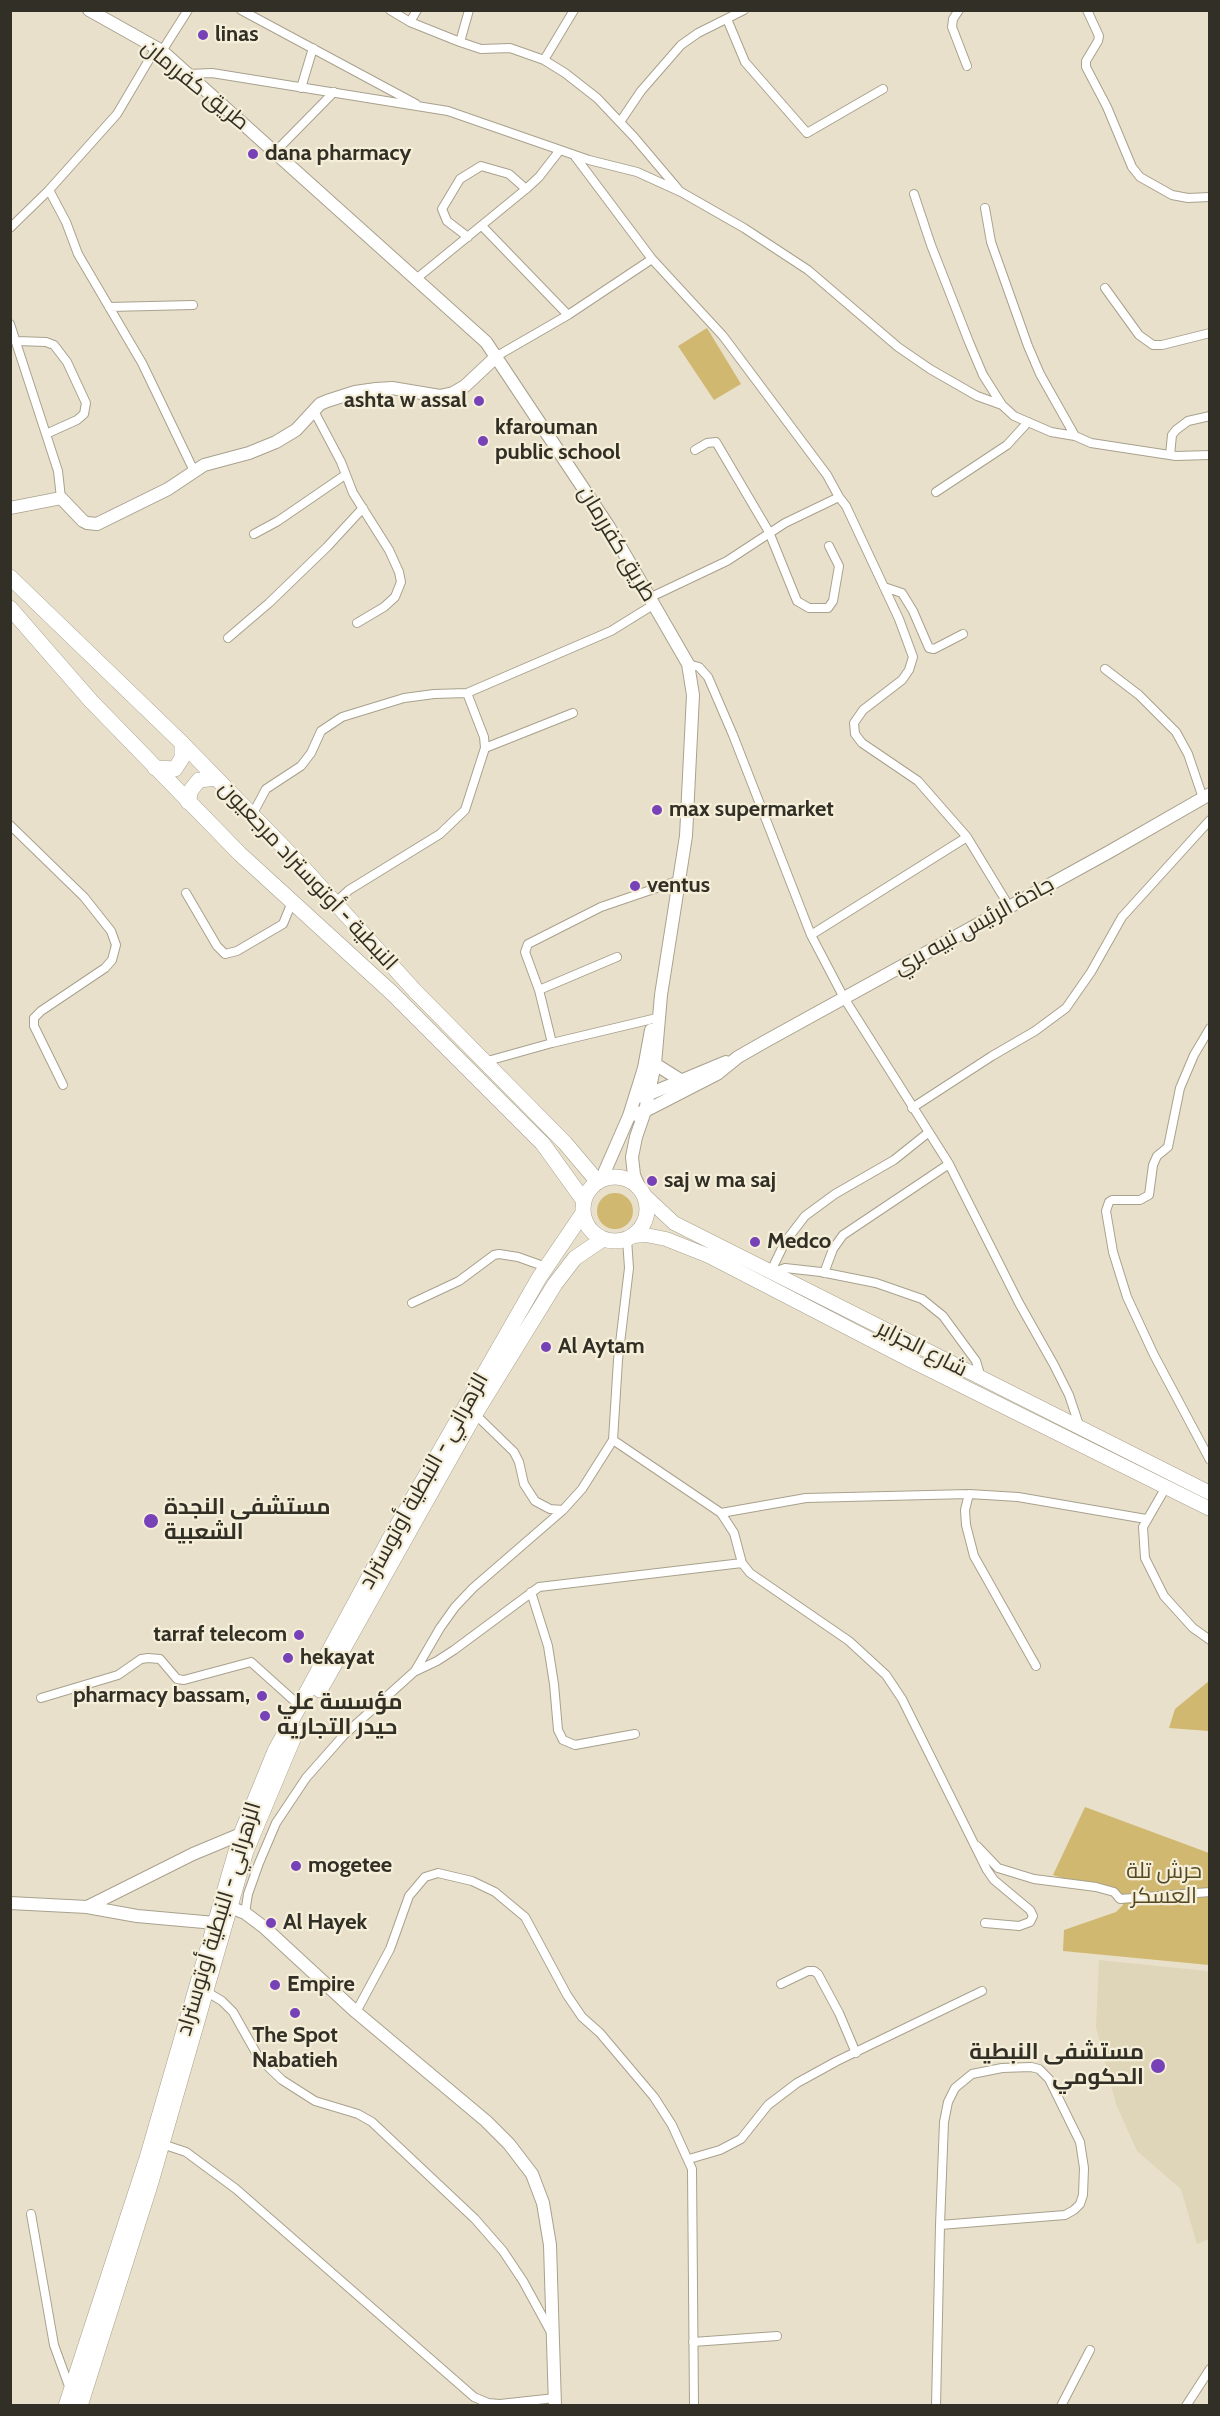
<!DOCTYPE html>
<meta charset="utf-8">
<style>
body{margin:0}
#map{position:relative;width:1220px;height:2416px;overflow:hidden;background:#e8e0cb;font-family:Cabin,sans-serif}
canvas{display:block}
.frame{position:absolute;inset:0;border:12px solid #312f26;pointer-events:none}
</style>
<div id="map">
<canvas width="1220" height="2416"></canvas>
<div class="frame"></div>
</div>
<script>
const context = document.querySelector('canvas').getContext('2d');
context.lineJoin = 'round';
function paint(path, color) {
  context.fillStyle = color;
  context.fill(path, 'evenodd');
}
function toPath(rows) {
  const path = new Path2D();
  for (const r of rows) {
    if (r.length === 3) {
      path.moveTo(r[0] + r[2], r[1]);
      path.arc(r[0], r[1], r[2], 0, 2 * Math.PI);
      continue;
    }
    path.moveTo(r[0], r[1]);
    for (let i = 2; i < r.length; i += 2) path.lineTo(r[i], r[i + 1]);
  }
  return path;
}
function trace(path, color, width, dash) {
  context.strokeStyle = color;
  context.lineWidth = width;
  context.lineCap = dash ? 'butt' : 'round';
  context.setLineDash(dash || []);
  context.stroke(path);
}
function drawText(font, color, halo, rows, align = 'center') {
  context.font = font + ' Cabin,Cairo,sans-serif';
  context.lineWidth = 4.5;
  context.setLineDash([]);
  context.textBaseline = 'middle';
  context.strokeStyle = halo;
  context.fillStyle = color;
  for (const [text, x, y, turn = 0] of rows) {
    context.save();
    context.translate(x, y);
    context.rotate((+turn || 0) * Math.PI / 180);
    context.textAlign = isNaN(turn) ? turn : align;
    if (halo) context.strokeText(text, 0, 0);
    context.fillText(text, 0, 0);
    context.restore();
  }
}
paint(toPath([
 [1099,1960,1207,1971,1209,1974,1209,2239,1197,2244,1181,2189,1137,2151,1116,2104,1096,2027]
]), '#dfd5b9');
paint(toPath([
 [707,328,741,384,714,400,678,346],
 [615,1211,18],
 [1209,1681,1209,1731,1169,1728,1175,1709],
 [1085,1807,1209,1853,1209,1965,1063,1951,1064,1930,1116,1912,1123,1905,1120,1896,1053,1875]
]), '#d0b870');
const street = toPath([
 [241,10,416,104],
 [390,10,410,22,460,42,481,49,510,48,544,60,565,73,597,98,634,137,678,189],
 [959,10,953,19,952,27,967,66],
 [1087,10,1099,36,1098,41,1086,61,1086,67,1107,107,1132,167,1140,177,1172,195,1188,198,1210,197],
 [727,19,745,62,807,133,883,89],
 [410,22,417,10],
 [460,42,469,10],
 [162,51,188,10],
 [544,60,574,10],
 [188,74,212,73,448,111,589,160,637,172,681,192,744,228,808,270,898,347,930,369,977,396,1002,405,1014,416,1051,432,1075,436,1091,443,1176,456,1210,455],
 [301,88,313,48],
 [620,122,641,91,681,45,698,33,744,10],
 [275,152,334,92],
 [49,190,66,222,78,254,142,363,194,471],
 [914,194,931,245,969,342,983,375,1002,405],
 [985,208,991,242,1028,346,1040,374,1075,436],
 [482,226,568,315],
 [10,228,49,190,117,114,156,48],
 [468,237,447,221,442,209,460,179,481,166,509,174,526,189],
 [652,259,723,336,827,475,839,497],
 [416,279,526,189,539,177,560,150],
 [1105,288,1139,335,1153,345,1162,345,1210,333],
 [109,307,193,305],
 [10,324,58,471,61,498],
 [17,341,46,342,54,345,67,362,86,403,84,414,77,420,46,434],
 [497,356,568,315,652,259,574,155],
 [314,411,341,462,353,493,389,550,399,572,401,582,395,597,384,607,357,623],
 [695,450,707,443,716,442,769,532,797,601,809,608,828,608,833,601,839,566,829,546],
 [1170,455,1172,435,1176,430,1188,421,1210,416],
 [936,492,1007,445,1028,422],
 [254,534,278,521,345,475],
 [884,587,902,593,913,611,929,648,934,649,963,634],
 [649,598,727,561,785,523,839,497,846,506,899,619,913,657,909,670,902,680,863,710,854,723,855,734,862,743,918,781,967,837],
 [228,638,269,603,327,547,363,508],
 [688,664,699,667,708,677,733,735,811,935,844,998,949,1164,1019,1303,1054,1365,1069,1395,1080,1428],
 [1105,669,1139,695,1176,732,1188,754,1203,798],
 [485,748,573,713],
 [252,815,266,789,301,766,311,753,321,731,342,717,404,698,434,694,467,693,611,631,653,605],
 [10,825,84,897,111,931,116,945,112,960,105,968,41,1011,34,1018,34,1026,63,1085],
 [186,893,217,946,225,954,237,951,283,924,292,902],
 [336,902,349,890,440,834,465,810,485,748,484,737,467,693],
 [811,935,967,837,1009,906],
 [539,990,617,957],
 [1210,1028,1194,1055,1180,1088,1168,1147,1157,1156,1153,1165,1149,1195,1140,1200,1112,1200,1109,1202,1106,1211,1113,1252,1127,1297,1154,1355,1210,1460],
 [552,1043,539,990,525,952,528,944,601,907,680,880],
 [484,1062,552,1043,661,1017],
 [912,1108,992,1056,1035,1031,1066,1008,1091,972,1122,917,1210,820],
 [771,1271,785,1242,805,1216,835,1194,894,1160,929,1132],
 [774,1272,785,1268,821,1272,876,1283,922,1299,943,1316,976,1361,979,1371,977,1377],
 [824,1273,833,1249,843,1235,949,1164],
 [412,1303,459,1281,494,1255,499,1254,518,1257,546,1267],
 [475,1414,514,1452,519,1462,524,1484,535,1501,550,1509,563,1510],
 [613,1440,721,1513,734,1533,742,1563,750,1573,849,1641,886,1675,902,1699,987,1870,994,1880,1030,1910,1033,1916,1030,1922,1019,1926,985,1923],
 [1166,1487,1143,1527,1145,1558,1164,1596,1193,1628,1210,1640],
 [969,1494,965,1510,966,1525,974,1556,1036,1666],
 [721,1513,806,1498,969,1494,1018,1497,1146,1519],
 [531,1592,548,1646,554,1684,558,1730,563,1740,575,1745,635,1734],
 [416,1671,437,1661,454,1650,539,1587,742,1563],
 [41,1698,118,1675,141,1659,148,1658,160,1659,177,1679,184,1680,251,1662,300,1706],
 [977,1846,998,1868,1034,1879,1096,1887,1114,1892,1120,1899,1210,1892],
 [245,1913,248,1894,259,1863,276,1823,306,1778,344,1735,415,1671,440,1628,455,1607,473,1588,563,1510,582,1489,613,1440,618,1360,629,1268,627,1239],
 [781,1984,808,1971,814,1971,818,1974,839,2013,856,2053],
 [207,1992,222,2001,233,2012,259,2058,282,2080,315,2101,358,2114,372,2122,475,2219,503,2251,523,2281,552,2334],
 [356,2012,390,1949,409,1896,425,1877,438,1873,472,1881,495,1892,525,1917,567,1995,582,2017,600,2033,654,2097,672,2125,692,2169,694,2406],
 [162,2144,186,2152,236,2189,474,2397,488,2403,500,2404,555,2398],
 [689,2159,720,2150,741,2139,768,2105,797,2083,837,2061,982,1991],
 [31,2214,54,2345,70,2389],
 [693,2342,777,2336],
 [936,2406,940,2225,944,2122,948,2102,955,2088,972,2074,1002,2068,1031,2067,1039,2069,1049,2079,1080,2142,1084,2168,1083,2195,1080,2204,1074,2210,1065,2215,940,2225],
 [1061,2406,1090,2350],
 [1186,2406,1210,2369]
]);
const secondary = toPath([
 [89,10,162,51,486,342,609,527,688,664,693,695,686,836,661,995,655,1064,645,1111,636,1137,632,1157,634,1175,640,1189],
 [10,508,61,498,83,521,87,523,97,524,168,489,204,465,249,453,276,442,296,430,320,404,327,401,355,392,376,389,392,388,440,396,453,393,465,386,497,356],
 [655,1064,682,1081],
 [642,1097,726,1062],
 [629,1116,645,1111,717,1074,738,1057,766,1041,1109,852,1210,794],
 [601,1180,629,1116,644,1068,651,1030],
 [10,1903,87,1907,137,1916,215,1923],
 [87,1907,193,1854,241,1834],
 [232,1908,245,1913,265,1928,356,2012,486,2121,509,2144,532,2174,543,2203,550,2245,555,2406]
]);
const primary = toPath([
 [643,1194,674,1223,1210,1493],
 [633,1236,646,1235,666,1239,709,1256,910,1360,1210,1509]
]);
const highway = toPath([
 [10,577,182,743,300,864,415,991,565,1143,598,1182],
 [10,608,91,701,240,854,392,993,543,1144,584,1201],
 [155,768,175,769,182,758,182,743],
 [188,802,191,790,199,780,216,778],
 [615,1209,32],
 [320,1690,475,1414,555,1284,575,1258,603,1239],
 [66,2406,147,2158,241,1834,275,1751,389,1540,539,1278,583,1213],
 [80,2406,151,2182,246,1851,296,1732]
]);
trace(street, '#a8a18d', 10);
trace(secondary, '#a8a18d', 14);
trace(primary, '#a8a18d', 15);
trace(highway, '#a8a18d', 16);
trace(street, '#fff', 8);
trace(secondary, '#fff', 12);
trace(primary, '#fff', 14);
trace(highway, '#fff', 15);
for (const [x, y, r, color] of [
 [203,35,6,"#7741b7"],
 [253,154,6,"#7741b7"],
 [479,401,6,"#7741b7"],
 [483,441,6,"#7741b7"],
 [657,810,6,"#7741b7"],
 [635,886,6,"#7741b7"],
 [652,1181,6,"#7741b7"],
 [755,1242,6,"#7741b7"],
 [546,1347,6,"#7741b7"],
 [151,1521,8,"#7741b7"],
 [299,1635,6,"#7741b7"],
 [288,1658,6,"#7741b7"],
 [262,1696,6,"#7741b7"],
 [265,1716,6,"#7741b7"],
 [296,1866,6,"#7741b7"],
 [271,1923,6,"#7741b7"],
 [275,1985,6,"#7741b7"],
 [295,2013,6,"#7741b7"],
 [1158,2066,8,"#7741b7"]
]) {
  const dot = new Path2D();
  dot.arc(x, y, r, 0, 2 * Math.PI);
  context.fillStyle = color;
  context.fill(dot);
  trace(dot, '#f5eed8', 2);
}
drawText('bold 22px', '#312f26', '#f5eed8', [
 ["linas",215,35],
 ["dana pharmacy",265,154],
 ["ashta w assal",467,401,"right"],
 ["kfarouman",495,428],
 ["public school",495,453],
 ["max supermarket",669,810],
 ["ventus",647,886],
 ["saj w ma saj",664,1181],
 ["Medco",767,1242],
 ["Al Aytam",558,1347],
 ["مستشفى النجدة",164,1508],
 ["الشعبية",164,1533],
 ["tarraf telecom",287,1635,"right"],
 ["hekayat",300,1658],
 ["pharmacy bassam,",250,1696,"right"],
 ["مؤسسة علي",277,1703],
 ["حيدر التجاريه",277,1728],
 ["mogetee",308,1866],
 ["Al Hayek",283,1923],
 ["Empire",287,1985],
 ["The Spot",295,2036,"center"],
 ["Nabatieh",295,2061,"center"],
 ["مستشفى النبطية",1144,2053,"right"],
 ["الحكومي",1144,2078,"right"]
], 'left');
drawText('22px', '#312f26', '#f5eed8', [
 ["طريق كفررمان",195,85,39],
 ["طريق كفررمان",617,544,59],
 ["النبطية - أوتوستراد مرجعيون",308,876,47],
 ["جادة الرئيس نبيه بري",974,926,-29],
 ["شارع الجزاير",922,1349,27],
 ["الزهراني - النبطية أوتوستراد",424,1481,-61],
 ["الزهراني - النبطية أوتوستراد",219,1919,-73]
]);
drawText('22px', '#554922', '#f5eed8', [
 ["حرش تلة",1164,1872],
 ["العسكر",1164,1897]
]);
</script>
